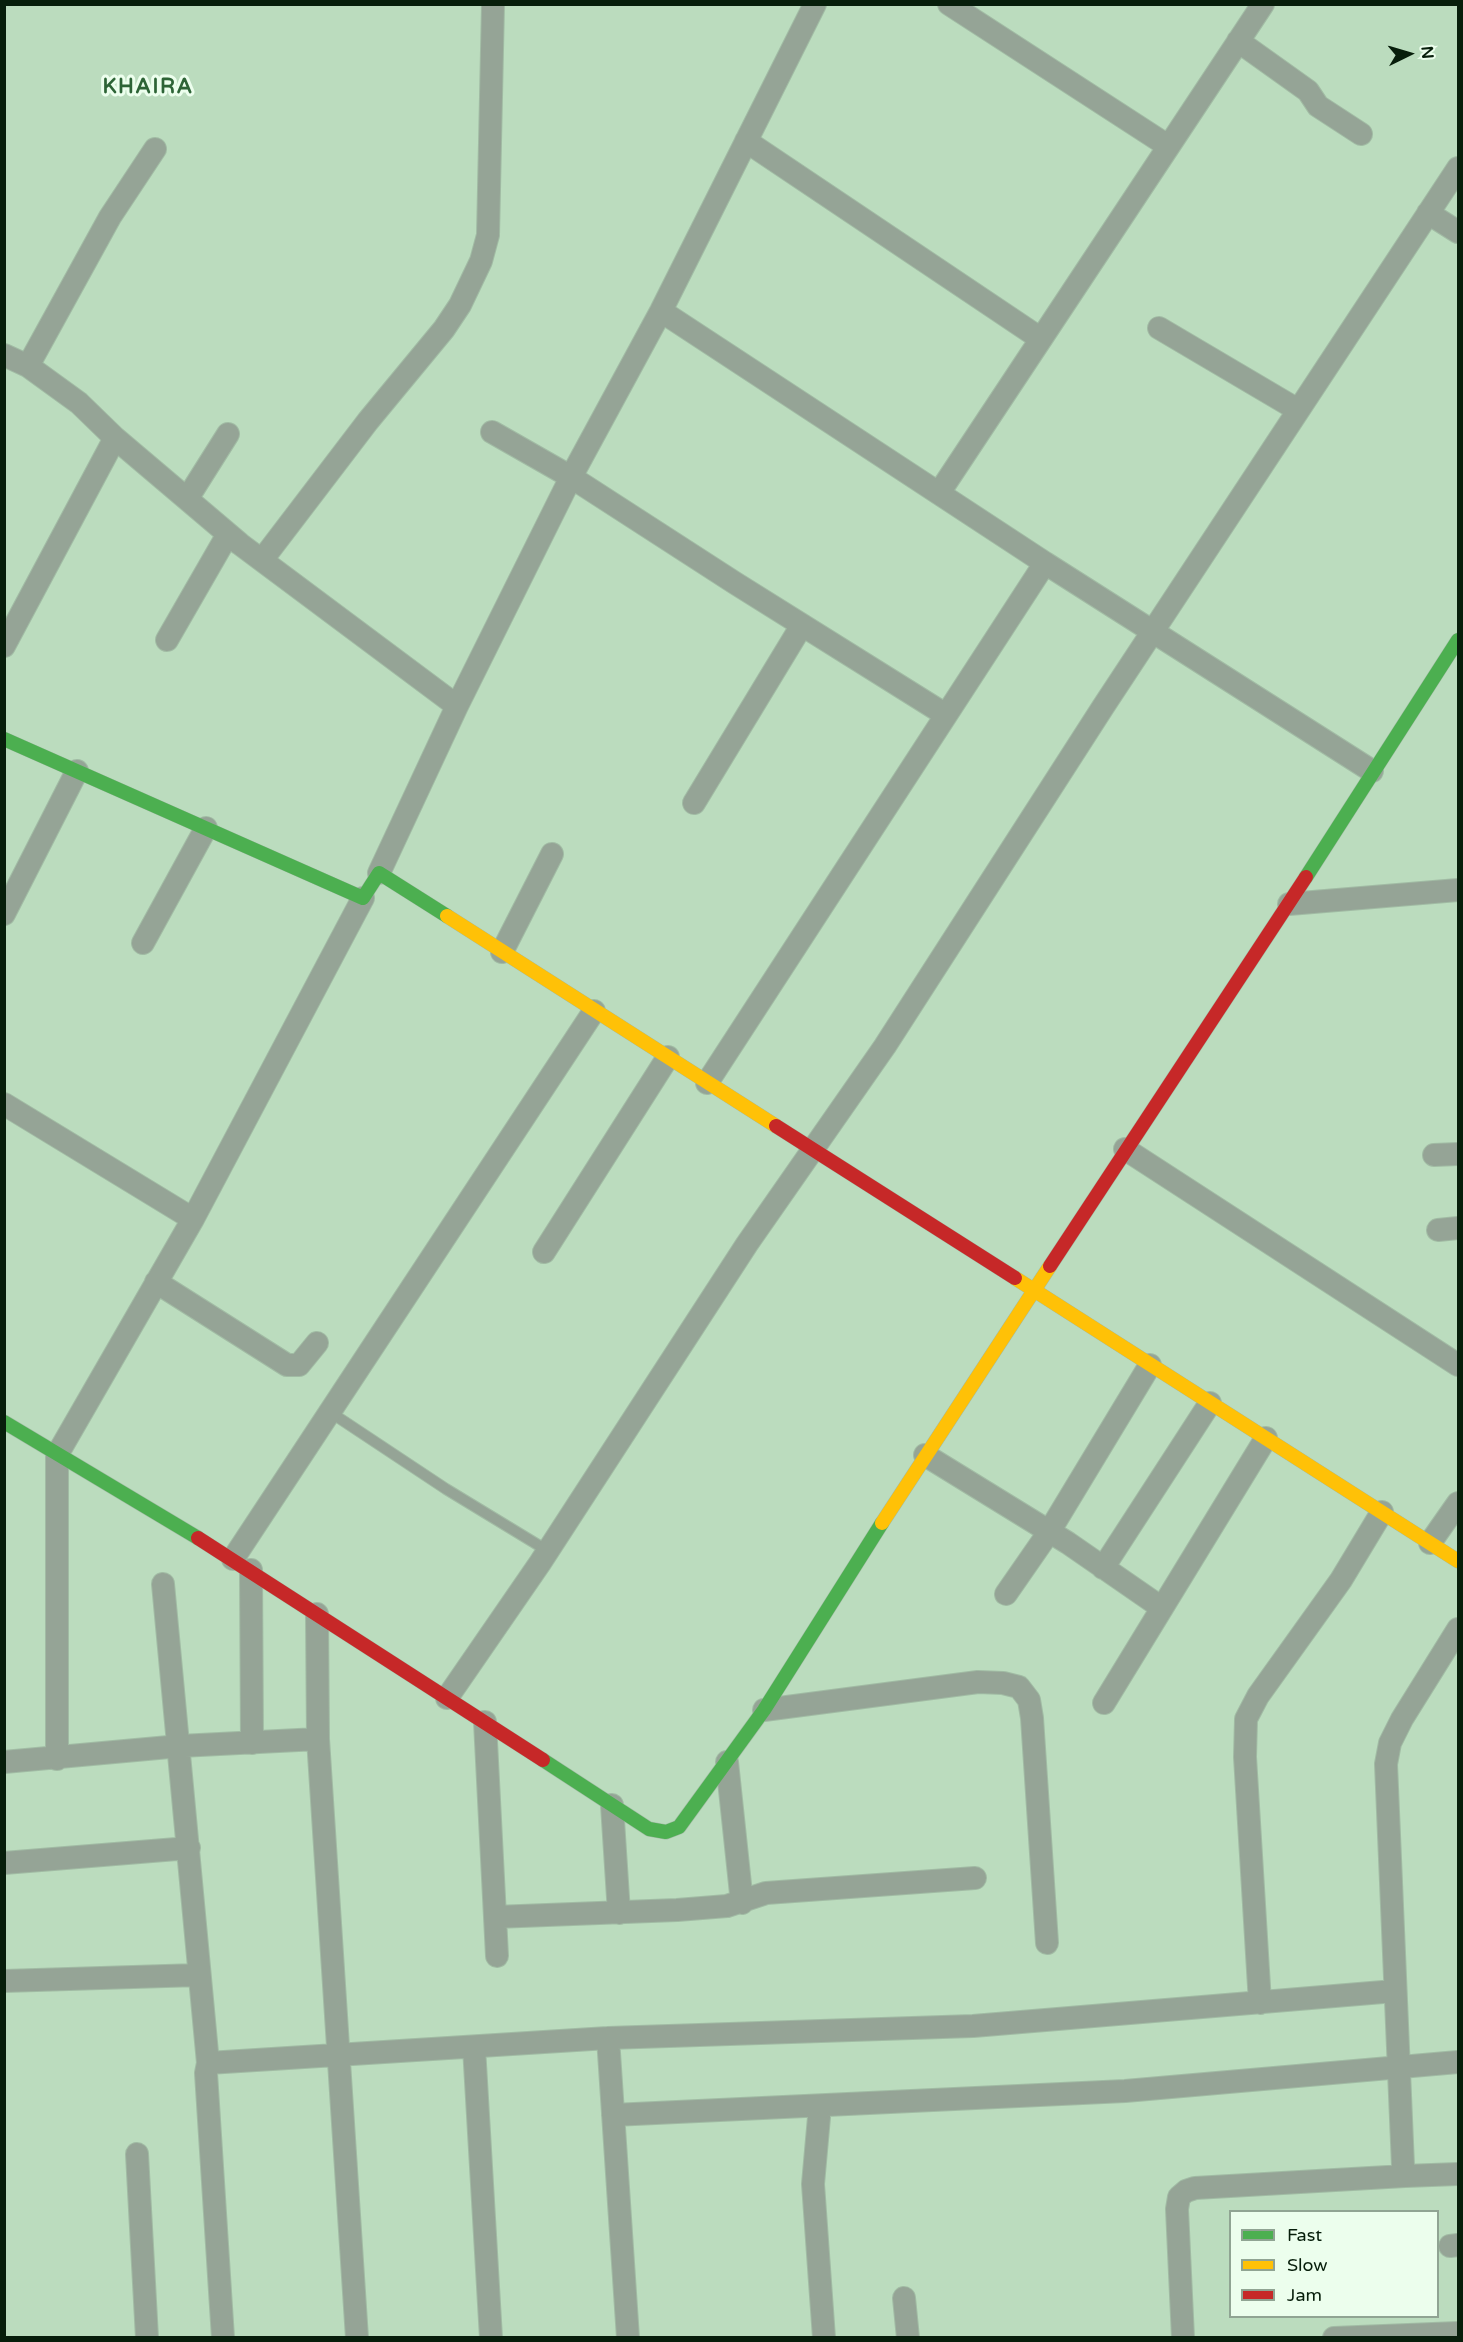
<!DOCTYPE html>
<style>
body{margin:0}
#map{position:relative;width:1463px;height:2342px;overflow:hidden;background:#bbdcbe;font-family:"Varela Round",sans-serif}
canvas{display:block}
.frame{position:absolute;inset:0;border:6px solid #071e0b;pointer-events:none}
.legend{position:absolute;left:1229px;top:2210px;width:210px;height:108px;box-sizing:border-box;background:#ecfeed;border:2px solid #90a493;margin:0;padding:8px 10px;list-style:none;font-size:18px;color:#071e0b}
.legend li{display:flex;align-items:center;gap:12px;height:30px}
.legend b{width:30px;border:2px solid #90a493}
.north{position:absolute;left:1379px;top:24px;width:60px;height:60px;-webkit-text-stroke:4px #ecfeed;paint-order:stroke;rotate:85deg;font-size:16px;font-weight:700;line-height:24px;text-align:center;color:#071e0b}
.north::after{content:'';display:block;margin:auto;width:21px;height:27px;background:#071e0b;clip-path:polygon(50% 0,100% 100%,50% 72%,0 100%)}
</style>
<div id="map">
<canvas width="1463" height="2342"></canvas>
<div class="frame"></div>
<ul class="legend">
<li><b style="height:8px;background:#4caf50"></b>Fast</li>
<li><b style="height:8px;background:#ffc107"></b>Slow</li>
<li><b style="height:8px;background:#c62828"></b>Jam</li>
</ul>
<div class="north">N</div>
</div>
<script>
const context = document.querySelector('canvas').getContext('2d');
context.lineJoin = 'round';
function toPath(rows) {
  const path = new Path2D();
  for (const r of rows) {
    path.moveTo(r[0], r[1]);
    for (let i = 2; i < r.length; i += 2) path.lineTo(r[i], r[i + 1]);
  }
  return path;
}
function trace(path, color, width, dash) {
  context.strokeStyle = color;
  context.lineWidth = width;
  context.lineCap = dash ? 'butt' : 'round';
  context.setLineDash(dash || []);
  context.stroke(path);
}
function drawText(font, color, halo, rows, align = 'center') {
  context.font = font + ' "Varela Round",sans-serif';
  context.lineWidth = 6;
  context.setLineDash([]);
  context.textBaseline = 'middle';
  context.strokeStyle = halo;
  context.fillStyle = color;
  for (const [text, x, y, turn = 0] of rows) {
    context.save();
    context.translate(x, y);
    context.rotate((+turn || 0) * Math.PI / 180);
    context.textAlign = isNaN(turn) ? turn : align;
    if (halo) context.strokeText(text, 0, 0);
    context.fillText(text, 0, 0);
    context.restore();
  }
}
const lane = toPath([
 [330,1412,446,1489,548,1551]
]);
const street = toPath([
 [949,4,1168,146],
 [1238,41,1308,91,1318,106,1361,134],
 [746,141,1041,339],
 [1428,213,1458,232],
 [661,311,1045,563,707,1083],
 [1159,328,1298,410],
 [4,355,28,366,79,403,115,438,240,544,457,706],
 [28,366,110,217,155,149],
 [492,432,571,477,735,583,946,715],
 [939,493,1263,4],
 [187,499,228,434],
 [262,560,368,421,444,329,460,305,481,261,488,235,493,4],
 [1045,563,1372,771],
 [167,640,228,534],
 [4,646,115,438],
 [694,803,802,625],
 [379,873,457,706,571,477,661,311,815,4],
 [1289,904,1458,890],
 [4,914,77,771],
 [143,943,206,828],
 [502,952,552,854],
 [4,1104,193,1219],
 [1125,1149,1458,1365],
 [1434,1155,1458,1154],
 [1438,1230,1458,1228],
 [544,1252,668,1057],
 [156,1282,287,1365,299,1365,317,1343],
 [925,1455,1068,1543,1162,1608],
 [1430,1543,1458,1503],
 [233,1559,594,1011],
 [1103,1568,1210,1403],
 [251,1570,252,1743],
 [163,1584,208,2063],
 [1006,1594,1049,1532,1150,1365],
 [317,1614,318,1739,357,2338],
 [1458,1629,1402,1719,1390,1743,1386,1764,1403,2166,1405,2176,1458,2174],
 [447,1698,540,1563,747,1244,885,1046,1103,707,1458,168],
 [1104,1703,1266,1438],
 [764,1710,978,1682,1003,1683,1019,1687,1029,1700,1032,1718,1047,1943],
 [485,1722,497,1956],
 [57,1759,57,1455,193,1219,363,898],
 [4,1762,180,1746,318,1739],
 [727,1762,742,1903],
 [612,1805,619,1913],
 [4,1863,189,1848],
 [495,1917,677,1910,727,1906,766,1893,975,1878],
 [4,1981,198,1975],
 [1260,2003,1245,1757,1246,1719,1258,1696,1341,1580,1382,1512],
 [608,2038,628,2338],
 [474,2047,491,2338],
 [820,2106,813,2184,824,2338],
 [613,2115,1125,2091,1458,2062],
 [137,2154,147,2338],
 [1450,2246,1458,2245],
 [904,2298,908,2338],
 [223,2338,206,2073,208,2063,608,2038,973,2026,1395,1991],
 [1183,2338,1177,2209,1179,2197,1186,2191,1195,2188,1405,2176],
 [1334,2338,1458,2333]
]);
const fast = toPath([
 [4,739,363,898,379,873,447,916],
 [1306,877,1458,640],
 [4,1422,198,1538],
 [543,1760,649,1829,666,1832,679,1827,764,1710,882,1523]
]);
const slow = toPath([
 [447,916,776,1126],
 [1015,1278,1458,1561],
 [882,1523,1050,1266]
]);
const jam = toPath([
 [776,1126,1015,1278],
 [1050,1266,1306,877],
 [198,1538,543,1760]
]);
trace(lane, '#a1bba4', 12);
trace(street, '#a1bba4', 24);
trace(fast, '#a1bba4', 15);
trace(slow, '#a1bba4', 15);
trace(jam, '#a1bba4', 15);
trace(lane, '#95a496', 10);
trace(street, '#95a496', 22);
trace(fast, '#4caf50', 14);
trace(slow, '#ffc107', 14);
trace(jam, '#c62828', 14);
context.letterSpacing = '1.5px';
drawText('bold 21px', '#2d6436', '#ecfeed', [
 ["KHAIRA",148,87]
]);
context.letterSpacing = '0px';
</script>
